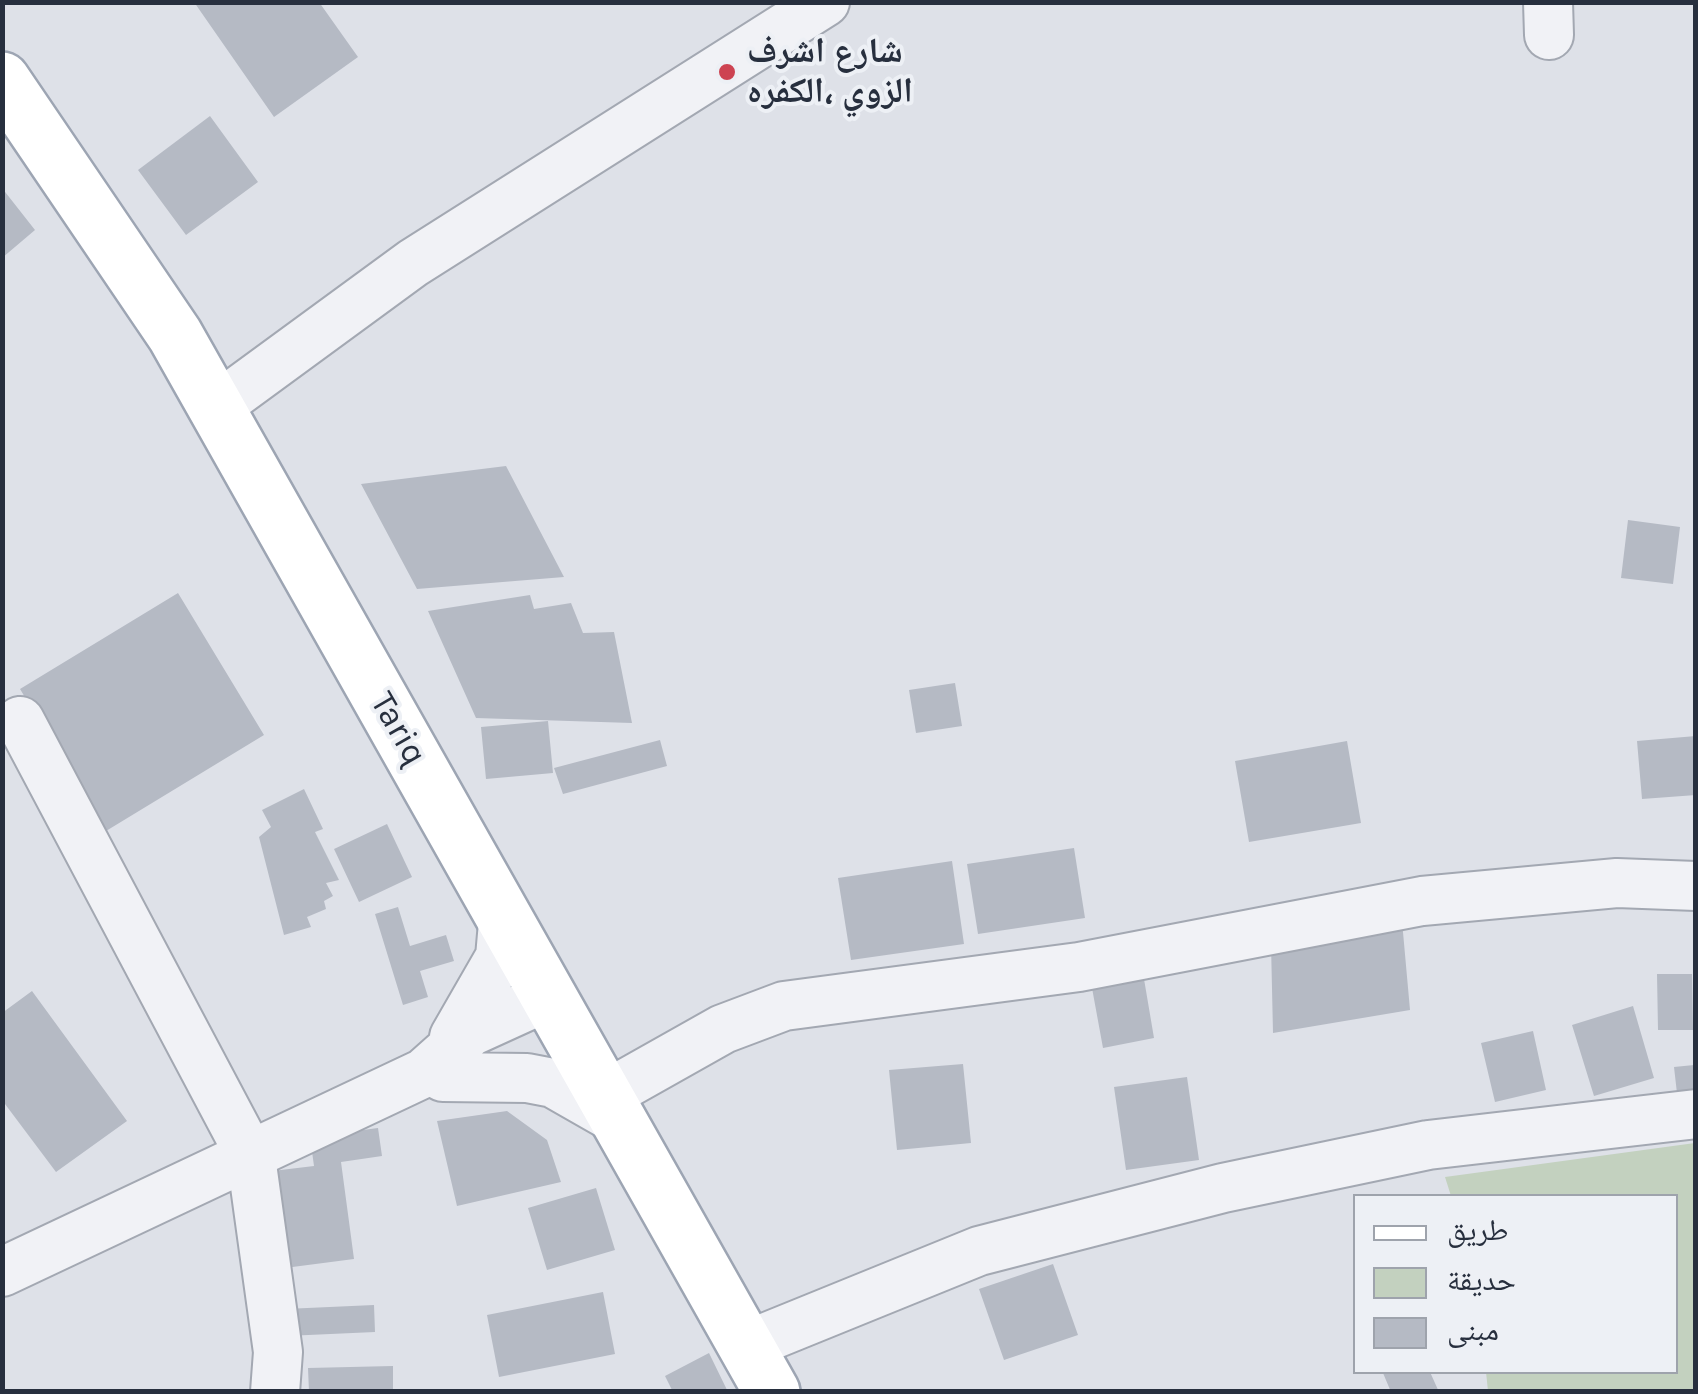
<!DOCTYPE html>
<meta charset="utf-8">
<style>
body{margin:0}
#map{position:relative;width:1698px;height:1394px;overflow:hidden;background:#dee1e8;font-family:Karla,"Noto Naskh Arabic",sans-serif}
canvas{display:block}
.frame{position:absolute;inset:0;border:5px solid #272f3e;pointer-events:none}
.legend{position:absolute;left:1353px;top:1194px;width:325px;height:180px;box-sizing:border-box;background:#edf0f5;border:2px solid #9ea3ac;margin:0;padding:12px 18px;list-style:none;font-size:30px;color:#272f3e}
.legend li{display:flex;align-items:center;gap:20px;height:50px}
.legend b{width:50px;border:2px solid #9ea3ac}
</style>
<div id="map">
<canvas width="1698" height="1394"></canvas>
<div class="frame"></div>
<ul class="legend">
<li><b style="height:12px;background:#fff"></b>طريق</li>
<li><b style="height:28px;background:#c3d1bf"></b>حديقة</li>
<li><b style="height:28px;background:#b5bac4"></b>مبنى</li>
</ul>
</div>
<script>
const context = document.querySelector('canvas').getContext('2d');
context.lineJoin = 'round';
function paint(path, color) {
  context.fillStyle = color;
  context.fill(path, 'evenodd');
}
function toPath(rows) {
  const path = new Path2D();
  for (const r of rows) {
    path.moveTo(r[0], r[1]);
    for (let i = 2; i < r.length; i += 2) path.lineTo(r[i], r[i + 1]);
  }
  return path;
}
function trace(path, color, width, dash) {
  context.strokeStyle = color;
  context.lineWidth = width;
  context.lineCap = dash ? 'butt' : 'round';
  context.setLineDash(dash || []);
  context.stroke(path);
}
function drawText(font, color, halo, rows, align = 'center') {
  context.font = font + ' Karla,"Noto Naskh Arabic",sans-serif';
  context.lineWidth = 8;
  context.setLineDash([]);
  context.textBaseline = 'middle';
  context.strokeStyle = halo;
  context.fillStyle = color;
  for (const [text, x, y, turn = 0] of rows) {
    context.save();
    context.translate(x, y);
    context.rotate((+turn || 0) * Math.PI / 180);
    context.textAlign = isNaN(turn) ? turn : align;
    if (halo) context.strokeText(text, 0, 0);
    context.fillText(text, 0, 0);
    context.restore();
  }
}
paint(toPath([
 [1695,1143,1695,1391,1488,1391,1486,1372,1676,1372,1676,1196,1451,1196,1445,1177]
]), '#c3d1bf');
paint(toPath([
 [194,2,319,2,358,57,274,117],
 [210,116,258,182,186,235,138,170],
 [2,188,35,230,2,258],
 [506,466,564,577,417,589,361,484],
 [1628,520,1680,527,1673,584,1621,578],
 [178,593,264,735,106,831,20,689],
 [530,595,534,609,571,603,583,633,614,632,632,723,476,718,428,611],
 [955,683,962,726,916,733,909,690],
 [548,721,553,773,486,779,481,727],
 [1696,736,1696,795,1642,799,1637,741],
 [660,740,667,766,563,794,554,768],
 [1347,741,1361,823,1249,842,1235,761],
 [304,789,323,829,315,832,339,880,326,883,333,896,324,901,326,909,307,917,311,927,284,935,259,837,271,827,262,810],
 [387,824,412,877,359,902,334,849],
 [1074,848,1085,918,978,934,967,864],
 [952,861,964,944,851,960,838,878],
 [398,907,410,946,446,935,454,961,420,971,428,997,403,1005,375,914],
 [1402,921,1410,1010,1273,1033,1271,944],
 [1657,974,1692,974,1693,1030,1658,1030],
 [1144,979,1154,1038,1103,1048,1092,988],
 [32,991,127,1121,56,1172,2,1100,2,1013],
 [1633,1006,1654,1078,1594,1096,1572,1025],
 [1533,1031,1546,1090,1495,1102,1481,1043],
 [963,1064,971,1143,897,1150,889,1070],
 [1694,1065,1696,1100,1678,1102,1674,1067],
 [1187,1077,1199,1160,1126,1170,1114,1087],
 [507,1111,547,1140,561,1182,457,1206,437,1121],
 [378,1128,382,1156,341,1162,354,1259,277,1269,264,1172,314,1166,310,1137],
 [596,1188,615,1250,547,1270,528,1208],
 [1053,1264,1078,1335,1004,1360,979,1289],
 [603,1292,615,1354,499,1377,487,1315],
 [374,1305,375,1332,286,1336,285,1309],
 [709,1353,728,1392,673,1392,665,1376],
 [393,1366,393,1392,309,1392,308,1368],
 [1387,1372,1430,1372,1439,1392,1391,1392,1383,1373]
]), '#b5bac4');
const minor = toPath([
 [1548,2,1549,35],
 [215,408,413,263,825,2],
 [20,721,251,1157,278,1352,275,1392],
 [454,1037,500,957,503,923],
 [443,1077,527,1078,553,1083,616,1119],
 [604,1096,723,1029,784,1006,1079,967,1422,901,1617,883,1696,886],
 [2,1272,424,1073,470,1032,549,996],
 [745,1346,979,1251,1223,1188,1428,1145,1696,1114]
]);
const major = toPath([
 [2,80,175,335,772,1392]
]);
trace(minor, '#a3a8b2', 52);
trace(major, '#9da5b3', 60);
trace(minor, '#f1f2f6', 48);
trace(major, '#fff', 55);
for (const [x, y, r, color] of [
 [727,72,10,"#cd4352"]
]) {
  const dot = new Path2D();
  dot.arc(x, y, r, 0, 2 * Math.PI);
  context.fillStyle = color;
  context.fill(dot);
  trace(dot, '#edf0f5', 4);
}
drawText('bold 35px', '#272f3e', '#edf0f5', [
 ["شارع اشرف",747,52],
 ["الزوي ،الكفره",747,92]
], 'left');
drawText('35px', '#272f3e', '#edf0f5', [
 ["Tariq",398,729,60]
]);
</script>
